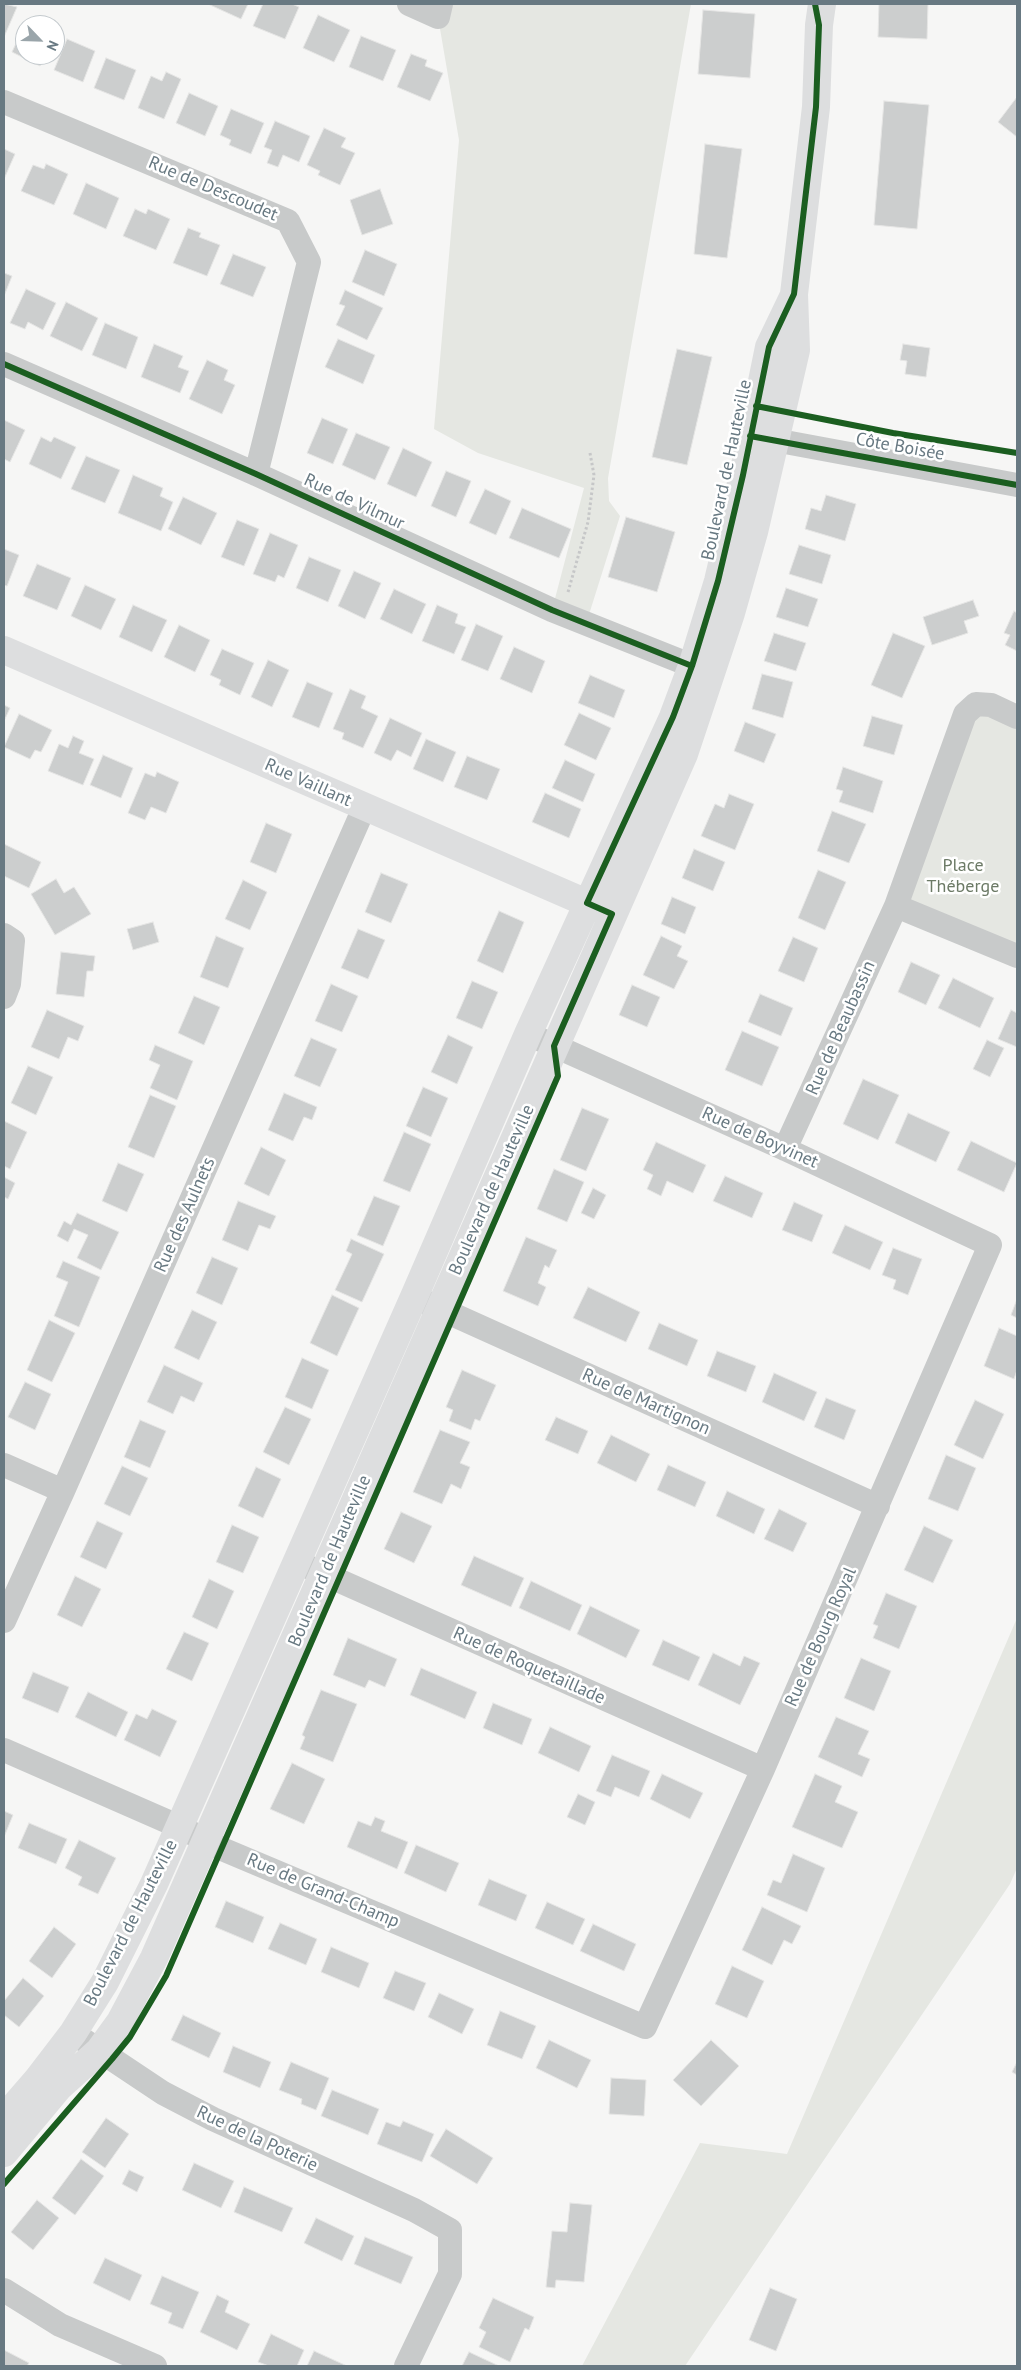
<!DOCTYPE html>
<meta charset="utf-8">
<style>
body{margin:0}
#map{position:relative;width:1021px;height:2370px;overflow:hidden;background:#f6f6f5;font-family:"PT Sans",sans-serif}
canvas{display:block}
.frame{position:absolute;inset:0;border:5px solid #687982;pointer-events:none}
.north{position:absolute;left:15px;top:15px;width:50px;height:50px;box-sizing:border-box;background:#fff;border:1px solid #c3c9cd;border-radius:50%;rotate:114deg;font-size:14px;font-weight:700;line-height:20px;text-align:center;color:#687982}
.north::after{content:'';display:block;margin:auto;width:18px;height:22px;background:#9aa5aa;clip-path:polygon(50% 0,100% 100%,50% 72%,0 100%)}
</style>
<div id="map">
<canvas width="1021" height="2370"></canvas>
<div class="frame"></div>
<div class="north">N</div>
</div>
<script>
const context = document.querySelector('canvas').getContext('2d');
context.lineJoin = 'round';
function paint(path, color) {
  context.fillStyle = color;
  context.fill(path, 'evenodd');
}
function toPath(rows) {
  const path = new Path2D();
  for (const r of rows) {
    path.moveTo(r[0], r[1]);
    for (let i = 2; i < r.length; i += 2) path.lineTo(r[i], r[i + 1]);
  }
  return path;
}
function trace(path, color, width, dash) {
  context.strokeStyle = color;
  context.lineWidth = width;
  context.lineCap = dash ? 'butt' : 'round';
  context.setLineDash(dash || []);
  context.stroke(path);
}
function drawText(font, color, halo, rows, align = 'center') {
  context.font = font + ' "PT Sans",sans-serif';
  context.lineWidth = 5;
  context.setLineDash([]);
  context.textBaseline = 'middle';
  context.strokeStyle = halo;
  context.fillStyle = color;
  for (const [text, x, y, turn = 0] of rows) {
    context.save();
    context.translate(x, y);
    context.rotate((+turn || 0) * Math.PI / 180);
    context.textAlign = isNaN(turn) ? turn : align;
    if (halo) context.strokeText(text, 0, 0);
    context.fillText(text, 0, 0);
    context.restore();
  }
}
paint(toPath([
 [441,4,691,4,608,478,609,501,620,516,586,624,552,610,584,488,478,453,434,429,459,140,438,17],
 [965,714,1017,717,1017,956,896,906],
 [1017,1618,1017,1868,1010,1884,685,2366,582,2366,700,2143,787,2154]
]), '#e5e7e2');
const building = toPath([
 [4,4,17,7,4,37,4,4],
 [208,4,248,4,241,19,208,4],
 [263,4,292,4,299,7,285,39,253,26,263,4],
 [879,4,928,4,927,39,878,37,879,4],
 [703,10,755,14,750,78,698,74,703,10],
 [318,15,350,30,334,62,303,48,318,15],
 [27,20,39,25,25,25,25,55,45,55,40,66,12,52,27,20],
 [361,36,396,50,383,81,349,67,361,36],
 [67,39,95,51,83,82,54,70,67,39],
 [411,54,427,60,425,66,443,73,430,101,397,87,411,54],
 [106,58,136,70,124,100,94,88,106,58],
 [166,72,181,79,164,119,138,108,151,76,162,81,166,72],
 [189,93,218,106,205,136,176,123,189,93],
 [1017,97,1017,137,998,122,1017,97],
 [884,101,929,105,917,229,874,225,884,101],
 [231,109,264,123,251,154,229,145,231,140,220,135,231,109],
 [275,121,310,136,299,162,283,155,278,167,267,163,272,150,264,147,275,121],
 [324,128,346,138,341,147,355,153,340,185,318,175,320,171,307,165,324,128],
 [705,144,742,149,727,258,694,254,705,144],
 [4,149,15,154,4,179,4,149],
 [46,164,68,174,54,205,21,191,33,165,44,169,46,164],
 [86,183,119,198,106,229,73,214,86,183],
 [380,189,393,224,362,235,350,200,380,189],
 [135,209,146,214,148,209,170,219,156,250,123,236,135,209],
 [188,228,201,233,199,237,220,245,207,276,173,263,188,228],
 [365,250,397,264,384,296,352,282,365,250],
 [233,254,266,267,253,297,220,284,233,254],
 [4,273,12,276,4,296,4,273],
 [26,289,56,303,43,330,28,322,25,329,10,323,26,289],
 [345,290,383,308,367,340,336,325,345,306,339,304,345,290],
 [66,302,98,318,82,351,50,336,66,302],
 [105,323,138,337,126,369,92,355,105,323],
 [338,339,375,355,363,384,325,367,338,339],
 [154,344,183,356,178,367,189,371,180,393,141,377,154,344],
 [903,344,930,348,926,377,905,374,907,361,900,360,903,344],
 [677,349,712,357,687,465,652,457,677,349],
 [207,360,228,370,224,380,235,385,222,414,189,399,207,360],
 [322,418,348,429,333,464,307,453,322,418],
 [4,420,25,430,10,462,4,459,4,420],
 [356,433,390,447,375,480,342,465,356,433],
 [41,437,51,442,54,437,76,447,61,479,29,464,41,437],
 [403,448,432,462,416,497,387,484,403,448],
 [86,456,120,470,105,503,71,489,86,456],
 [446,471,471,481,456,517,431,506,446,471],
 [133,475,163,488,160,496,173,502,161,531,118,513,133,475],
 [485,489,511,501,496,535,469,523,485,489],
 [826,495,856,504,845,541,805,529,811,508,821,511,826,495],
 [183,497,217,513,201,545,168,529,183,497],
 [522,508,571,529,559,558,509,538,522,508],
 [626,517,675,532,657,592,608,577,626,517],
 [237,520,259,529,244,566,221,557,237,520],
 [270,533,298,545,284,578,278,575,275,582,253,574,270,533],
 [799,545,831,555,822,584,789,574,799,545],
 [4,549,19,555,7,586,4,585,4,549],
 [309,557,341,570,328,602,296,588,309,557],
 [37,564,71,578,57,610,23,596,37,564],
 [354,571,381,583,365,619,338,606,354,571],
 [85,585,116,599,101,630,71,616,85,585],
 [786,588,818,599,808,627,776,617,786,588],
 [394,589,426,604,412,634,380,619,394,589],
 [973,600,979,616,964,621,968,633,932,645,923,617,973,600],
 [133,605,167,620,152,652,119,637,133,605],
 [437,605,458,614,455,623,466,627,454,654,422,641,437,605],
 [1014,611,1017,613,1017,651,1005,645,1010,635,1004,633,1014,611],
 [476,624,503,636,488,671,461,660,476,624],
 [179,625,210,640,195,672,164,657,179,625],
 [774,633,806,643,796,671,764,661,774,633],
 [893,633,925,646,902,698,871,685,893,633],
 [514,647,545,661,532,693,500,679,514,647],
 [222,649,254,663,240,695,219,685,221,680,210,675,222,649],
 [268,660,289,670,272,707,251,697,268,660],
 [762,674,793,682,783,718,752,709,762,674],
 [590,675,625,690,614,718,578,703,590,675],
 [307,682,333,693,319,728,292,717,307,682],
 [350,689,366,696,361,708,378,716,363,748,342,739,344,733,333,729,350,689],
 [4,705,10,708,4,721,4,705],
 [579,713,611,728,596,760,564,745,579,713],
 [19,714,52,730,41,752,35,750,30,759,4,747,19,714],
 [872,716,903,725,894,755,863,746,872,716],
 [390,718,422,733,411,757,397,750,391,761,374,753,390,718],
 [745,722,776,734,764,763,734,751,745,722],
 [73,736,84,741,79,753,94,759,83,785,48,771,59,744,68,748,73,736],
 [426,739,456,752,443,782,413,769,426,739],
 [103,755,133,768,121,798,90,785,103,755],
 [467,756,500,769,487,800,454,787,467,756],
 [565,760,595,774,583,802,552,788,565,760],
 [843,767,883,781,873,813,839,802,843,791,836,789,843,767],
 [157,772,179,782,166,813,151,807,145,820,128,813,145,773,155,777,157,772],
 [545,793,581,809,569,838,532,822,545,793],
 [729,794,754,804,735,850,701,836,715,804,724,808,729,794],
 [832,811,866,824,849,863,817,851,832,811],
 [266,823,292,834,276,873,250,862,266,823],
 [4,844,41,862,29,888,4,876,4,844],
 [694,849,725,862,713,891,682,878,694,849],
 [818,870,846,882,825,930,798,918,818,870],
 [381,873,408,884,391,923,365,912,381,873],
 [56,879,64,893,74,887,91,914,55,935,31,894,56,879],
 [243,880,267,892,250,930,225,919,243,880],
 [672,897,696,907,685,934,661,924,672,897],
 [499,911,524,922,503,973,477,961,499,911],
 [153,922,159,942,133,950,127,929,153,922],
 [358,929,385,940,368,979,341,968,358,929],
 [216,936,244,948,228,988,200,977,216,936],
 [661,936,682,946,677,956,688,961,674,989,643,975,661,936],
 [793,937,818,948,804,982,778,971,793,937],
 [61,952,95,956,93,971,87,971,84,997,56,994,61,952],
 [911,962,940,975,926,1005,898,992,911,962],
 [953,978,994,998,980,1028,938,1008,953,978],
 [472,981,498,992,482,1029,456,1018,472,981],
 [331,984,358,996,342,1032,315,1021,331,984],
 [632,985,660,997,647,1027,619,1015,632,985],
 [760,994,793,1008,781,1036,748,1022,760,994],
 [194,996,220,1007,204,1045,178,1033,194,996],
 [47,1010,84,1026,78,1041,68,1037,59,1059,31,1047,47,1010],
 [1011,1010,1017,1013,1017,1047,998,1039,1011,1010],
 [742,1031,779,1047,762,1086,725,1070,742,1031],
 [448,1035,473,1047,457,1084,431,1072,448,1035],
 [311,1038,337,1049,320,1087,294,1076,311,1038],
 [987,1040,1004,1048,990,1077,973,1069,987,1040],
 [155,1045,193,1061,177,1100,150,1088,160,1065,149,1060,155,1045],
 [28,1066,53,1077,36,1115,11,1103,28,1066],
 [863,1079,899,1095,878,1140,843,1124,863,1079],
 [423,1087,448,1098,431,1137,406,1126,423,1087],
 [284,1093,317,1107,312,1120,304,1117,293,1141,268,1130,284,1093],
 [150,1095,176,1106,154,1158,128,1147,150,1095],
 [582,1108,609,1119,586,1171,560,1160,582,1108],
 [908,1113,950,1132,936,1162,895,1143,908,1113],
 [4,1121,27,1132,10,1169,4,1166,4,1121],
 [404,1132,431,1144,410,1192,383,1181,404,1132],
 [971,1141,1017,1163,1004,1192,957,1170,971,1141],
 [656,1142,706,1165,693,1193,667,1181,661,1196,647,1189,653,1175,643,1170,656,1142],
 [261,1147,286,1160,269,1196,244,1184,261,1147],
 [118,1163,144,1174,127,1212,102,1201,118,1163],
 [554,1169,584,1182,567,1222,537,1209,554,1169],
 [725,1176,763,1193,752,1218,713,1201,725,1176],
 [4,1177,15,1183,8,1199,4,1197,4,1177],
 [593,1188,606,1195,594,1219,581,1213,593,1188],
 [374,1196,400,1206,383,1246,357,1235,374,1196],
 [238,1201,276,1216,270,1229,259,1225,248,1251,222,1240,238,1201],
 [794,1202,823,1215,812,1242,782,1230,794,1202],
 [77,1213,119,1232,101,1270,77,1258,88,1235,74,1229,68,1242,57,1236,64,1221,71,1225,77,1213],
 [845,1225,883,1242,870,1270,832,1253,845,1225],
 [526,1237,557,1250,549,1268,545,1265,538,1283,546,1287,538,1306,503,1291,526,1237],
 [351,1239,384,1254,362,1302,335,1290,352,1254,346,1251,351,1239],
 [893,1248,922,1259,908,1295,893,1289,896,1280,882,1275,893,1248],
 [212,1257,238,1268,222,1305,196,1293,212,1257],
 [63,1261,100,1277,79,1327,54,1316,68,1282,56,1277,63,1261],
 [588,1287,640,1312,626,1342,573,1318,588,1287],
 [332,1295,359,1308,337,1356,310,1343,332,1295],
 [1017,1299,1017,1318,1011,1315,1017,1299],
 [192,1310,217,1322,199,1360,174,1348,192,1310],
 [49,1320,75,1333,52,1382,27,1370,49,1320],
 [659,1323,698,1340,687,1366,648,1349,659,1323],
 [999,1328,1017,1336,1017,1370,1014,1379,984,1366,999,1328],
 [717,1351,756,1366,746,1392,707,1376,717,1351],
 [302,1358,329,1370,312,1409,285,1397,302,1358],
 [164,1365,203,1383,194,1402,181,1396,173,1414,147,1402,164,1365],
 [462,1370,496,1385,480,1421,475,1419,471,1430,449,1421,453,1410,446,1407,462,1370],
 [774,1373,817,1392,804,1421,762,1402,774,1373],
 [25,1382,51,1394,35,1430,8,1417,25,1382],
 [826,1398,856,1410,844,1440,814,1427,826,1398],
 [975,1400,1004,1414,983,1459,954,1445,975,1400],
 [285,1407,311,1419,289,1465,263,1452,285,1407],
 [556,1417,588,1431,578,1454,545,1440,556,1417],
 [140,1420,166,1431,150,1468,124,1457,140,1420],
 [440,1430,470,1442,460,1463,470,1467,461,1489,451,1484,442,1504,413,1492,440,1430],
 [611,1435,650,1454,636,1482,597,1463,611,1435],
 [946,1455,976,1468,958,1511,928,1499,946,1455],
 [668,1465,706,1482,695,1507,657,1490,668,1465],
 [122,1466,148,1478,130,1516,104,1504,122,1466],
 [256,1467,281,1479,263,1518,238,1506,256,1467],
 [727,1491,765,1509,754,1534,716,1516,727,1491],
 [779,1509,807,1523,793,1552,764,1539,779,1509],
 [401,1512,432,1526,414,1563,384,1549,401,1512],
 [97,1521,123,1533,106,1569,80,1557,97,1521],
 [232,1525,259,1537,243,1573,216,1562,232,1525],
 [924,1526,953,1540,933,1583,904,1570,924,1526],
 [474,1556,524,1578,511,1607,461,1585,474,1556],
 [75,1576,101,1589,82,1627,57,1615,75,1576],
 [209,1579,234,1591,217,1629,192,1617,209,1579],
 [531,1581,582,1605,570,1631,519,1608,531,1581],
 [886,1593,917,1606,899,1649,873,1638,878,1626,873,1624,886,1593],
 [590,1606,640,1630,626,1658,577,1634,590,1606],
 [184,1632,209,1643,192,1681,166,1669,184,1632],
 [348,1638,397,1659,385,1687,369,1680,365,1688,333,1675,348,1638],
 [663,1640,700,1657,689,1681,652,1665,663,1640],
 [713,1653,740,1666,744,1656,760,1663,740,1705,698,1685,713,1653],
 [861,1658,891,1671,874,1711,844,1698,861,1658],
 [421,1668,477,1692,465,1719,410,1695,421,1668],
 [33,1672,69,1687,58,1713,22,1698,33,1672],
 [321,1690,357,1704,333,1762,300,1749,305,1737,302,1735,321,1690],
 [88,1692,128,1712,116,1737,75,1717,88,1692],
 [493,1703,532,1719,522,1745,483,1728,493,1703],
 [152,1709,177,1721,160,1757,124,1740,136,1714,147,1719,152,1709],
 [836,1717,869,1731,858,1754,870,1759,862,1777,818,1757,836,1717],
 [550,1727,591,1746,579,1772,538,1753,550,1727],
 [612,1755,650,1771,639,1797,615,1787,611,1797,596,1791,612,1755],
 [292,1763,325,1779,304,1824,270,1809,292,1763],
 [662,1774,703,1793,690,1819,650,1799,662,1774],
 [815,1774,842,1786,835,1802,858,1812,842,1848,792,1827,815,1774],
 [578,1794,595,1802,585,1825,567,1817,578,1794],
 [4,1811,13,1815,4,1837,4,1811],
 [375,1817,385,1821,381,1831,408,1842,397,1869,347,1847,358,1821,371,1826,375,1817],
 [29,1823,67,1839,56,1864,18,1848,29,1823],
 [79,1840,116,1858,98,1894,78,1885,82,1877,65,1868,79,1840],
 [416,1845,459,1863,446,1892,404,1873,416,1845],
 [793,1854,825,1868,807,1912,767,1895,773,1880,781,1883,793,1854],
 [489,1879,527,1895,516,1921,478,1905,489,1879],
 [226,1901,264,1917,253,1943,215,1927,226,1901],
 [547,1902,585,1919,573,1945,535,1928,547,1902],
 [762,1907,801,1926,792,1944,784,1940,772,1965,742,1950,762,1907],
 [280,1923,317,1939,306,1965,268,1949,280,1923],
 [593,1924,636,1944,624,1971,580,1951,593,1924],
 [54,1927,76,1944,52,1978,29,1961,54,1927],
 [331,1947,369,1963,359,1988,321,1972,331,1947],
 [732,1966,764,1981,747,2018,715,2004,732,1966],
 [395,1971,426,1983,414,2011,383,1998,395,1971],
 [23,1978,44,1996,19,2027,4,2015,4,2001,23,1978],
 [439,1993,474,2009,462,2034,428,2017,439,1993],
 [500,2011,536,2026,522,2059,487,2045,500,2011],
 [183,2015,221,2033,209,2058,171,2040,183,2015],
 [549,2040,591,2060,577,2088,536,2068,549,2040],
 [711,2040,739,2066,701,2106,673,2080,711,2040],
 [233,2046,271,2062,260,2088,223,2072,233,2046],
 [291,2062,329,2078,316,2110,301,2104,302,2099,279,2090,291,2062],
 [1017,2062,1017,2075,1012,2072,1017,2062],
 [611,2078,646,2080,644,2116,609,2114,611,2078],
 [332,2090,379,2109,368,2135,321,2116,332,2090],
 [106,2118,129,2134,105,2168,82,2152,106,2118],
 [403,2121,434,2134,422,2162,377,2144,386,2122,400,2127,403,2121],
 [446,2129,493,2158,477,2184,430,2156,446,2129],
 [81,2159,104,2176,75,2215,52,2198,81,2159],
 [194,2163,234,2181,221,2208,182,2190,194,2163],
 [129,2170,144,2177,137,2192,122,2184,129,2170],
 [244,2187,293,2208,282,2232,234,2212,244,2187],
 [37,2200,59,2218,33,2250,11,2232,37,2200],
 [570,2203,592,2205,584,2282,556,2280,555,2288,546,2287,552,2231,567,2232,570,2203],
 [316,2218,354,2236,342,2261,304,2243,316,2218],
 [365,2237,413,2257,401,2284,354,2264,365,2237],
 [105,2258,142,2275,130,2301,93,2283,105,2258],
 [162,2276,199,2292,183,2329,168,2323,172,2313,150,2304,162,2276],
 [770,2288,797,2299,776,2351,749,2340,770,2288],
 [217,2295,229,2301,225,2312,250,2324,237,2350,200,2332,217,2295],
 [493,2298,534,2317,529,2330,525,2328,510,2362,479,2347,486,2332,479,2328,493,2298],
 [271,2334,304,2350,297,2366,269,2366,258,2362,271,2334],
 [4,2350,29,2363,27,2366,4,2366,4,2350],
 [314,2351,347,2366,307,2366,314,2351],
 [469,2352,499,2366,462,2366,469,2352]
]);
paint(building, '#cccece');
trace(building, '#e5e5e4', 1);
trace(toPath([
 [568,592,588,522,594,475,590,453]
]), '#c6c7c8', 3, [2.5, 2.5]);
trace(toPath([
 [409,4,438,17,441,4],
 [4,102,288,221,309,262,256,474],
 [4,364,256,474,552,610,710,673],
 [758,437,1017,485],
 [896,906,1017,956],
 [4,935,13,941,9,984,4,997],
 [785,1149,896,906,965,714,976,704,991,705,1017,717],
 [414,1297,878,1506],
 [4,1465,63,1491],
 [297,1562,763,1769],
 [4,1621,63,1491,364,808],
 [4,1750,180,1827,222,1849,645,2027,763,1769,990,1245,785,1149,528,1034],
 [73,2033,163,2093,213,2119,414,2210,450,2230,450,2274,406,2366],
 [4,2290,60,2325,155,2366]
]), '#c8caca', 24);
trace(toPath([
 [4,650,603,910],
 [4,2118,37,2080,73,2033,105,1982,154,1884,414,1297,528,1034,673,717,692,666,718,581,743,475,769,347,793,297],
 [4,2153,59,2087,99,2051,120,2022,154,1958,684,754,731,613,754,532,796,350,794,294,816,107,819,25,822,4]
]), '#dddedf', 28);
trace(toPath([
 [4,364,256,474,552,610,692,666],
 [756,406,893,433,1017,453],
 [750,436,1017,485],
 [4,2184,112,2059,130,2037,166,1976,558,1076,554,1046,612,914,587,903,673,717,692,666,718,581,743,475,769,347,794,294,816,107,819,25,815,4]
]), '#1b5e20', 6);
drawText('18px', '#687982', '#fff', [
 ["Rue de Descoudet",213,189,23],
 ["Côte Boisée",900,447,10],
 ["Boulevard de Hauteville",727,470,-78],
 ["Rue de Vilmur",354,502,25],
 ["Rue Vaillant",308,783,24],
 ["Rue de Beaubassin",841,1028,-66],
 ["Rue de Boyvinet",760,1138,24],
 ["Boulevard de Hauteville",492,1190,-66],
 ["Rue des Aulnets",185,1215,-66],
 ["Rue de Martignon",646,1402,24],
 ["Boulevard de Hauteville",330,1561,-67],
 ["Rue de Bourg Royal",821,1637,-66],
 ["Rue de Roquetaillade",529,1666,24],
 ["Rue de Grand-Champ",323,1891,23],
 ["Boulevard de Hauteville",131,1923,-63],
 ["Rue de la Poterie",257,2139,25]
]);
drawText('18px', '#6c7a66', '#fff', [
 ["Place",963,866],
 ["Théberge",963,887]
]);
</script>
